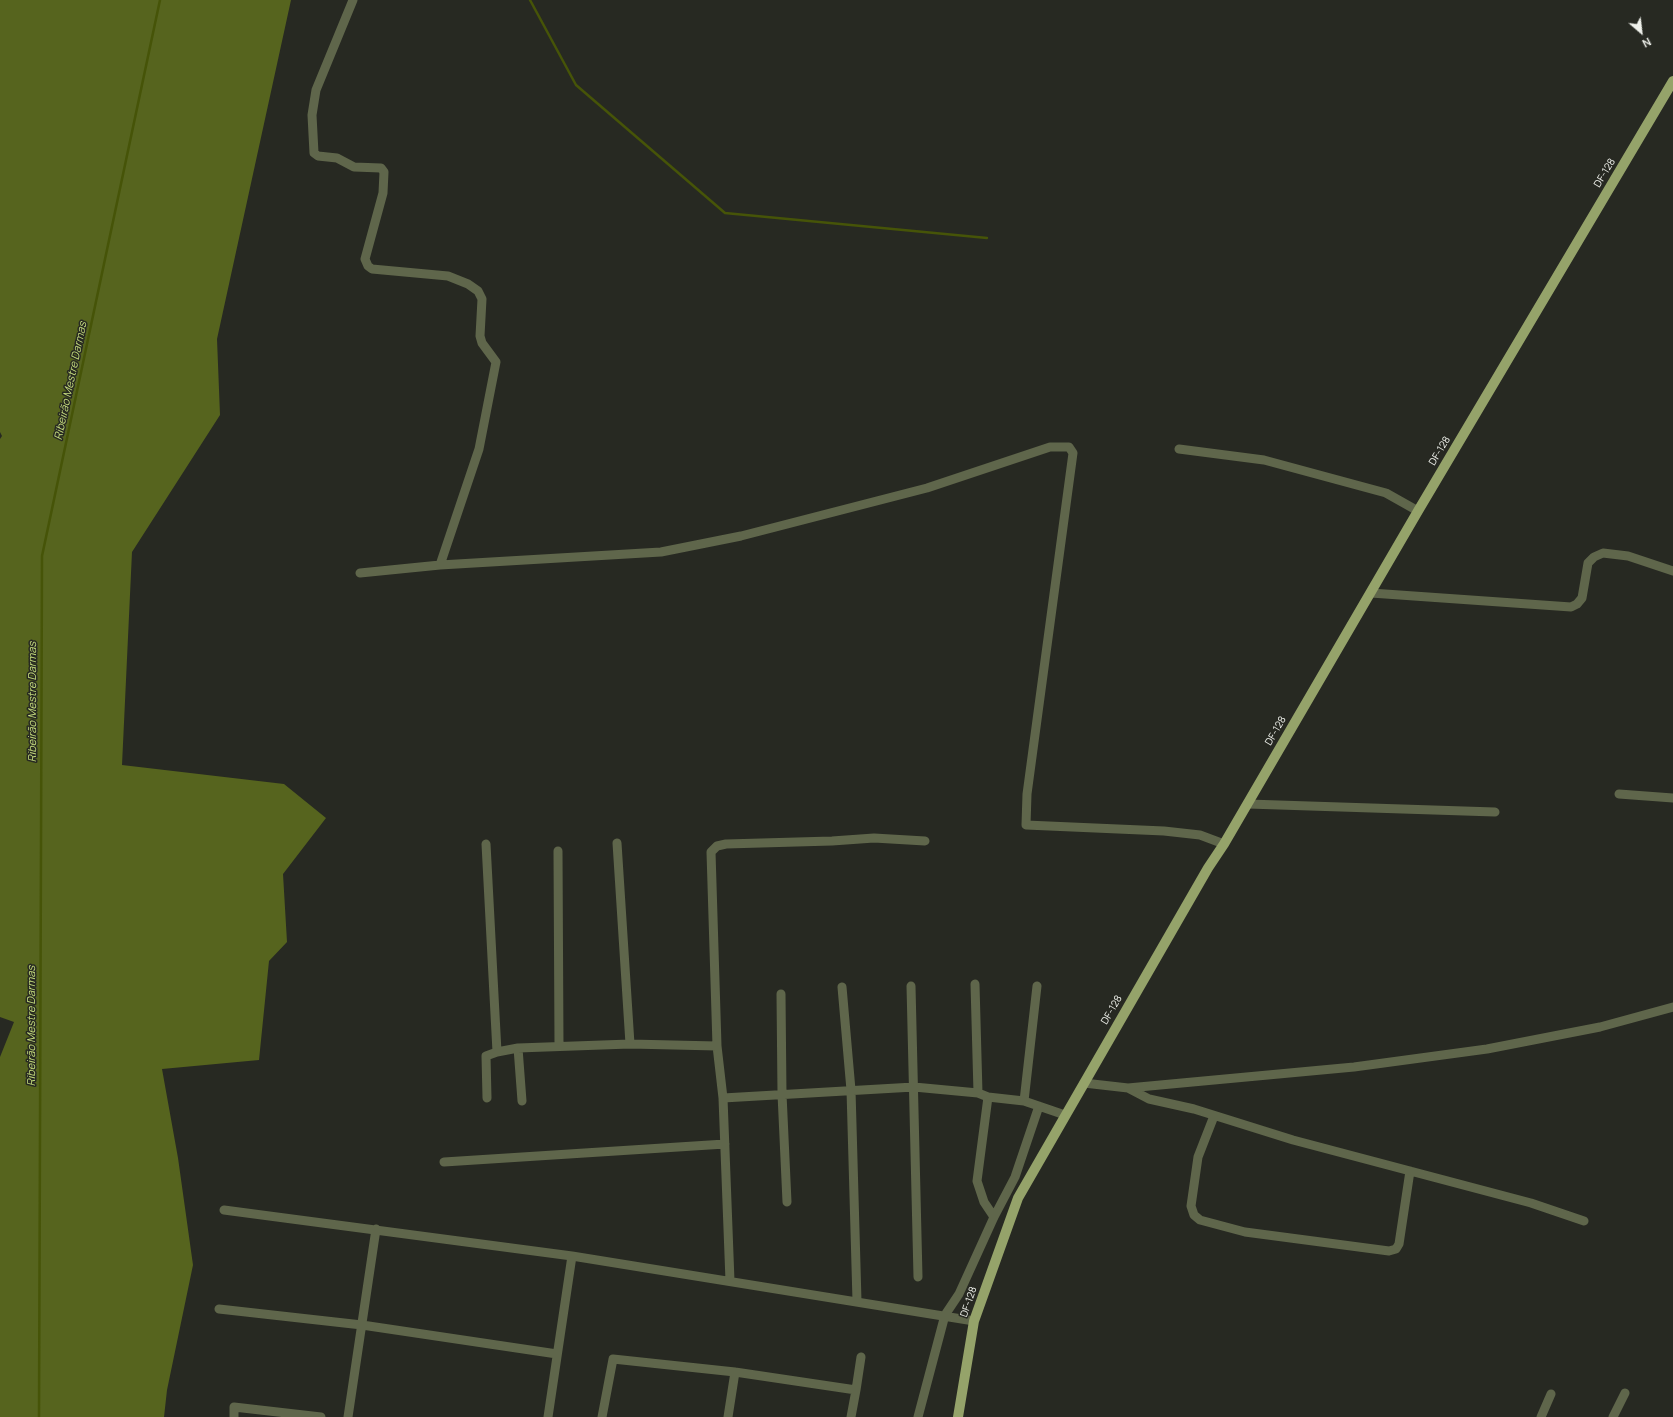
<!DOCTYPE html>
<meta charset="utf-8">
<style>
body{margin:0}
#map{position:relative;width:1673px;height:1417px;overflow:hidden;background:#272922;font-family:Manrope,sans-serif}
canvas{display:block}
.north{position:absolute;left:1621px;top:12px;width:40px;height:40px;-webkit-text-stroke:3px #272922;paint-order:stroke;rotate:152deg;font-size:11px;font-weight:700;line-height:16px;text-align:center;color:#eff1eb}
.north::after{content:'';display:block;margin:auto;width:14px;height:18px;background:#eff1eb;clip-path:polygon(50% 0,100% 100%,50% 72%,0 100%)}
</style>
<div id="map">
<canvas width="1673" height="1417"></canvas>
<div class="north">N</div>
</div>
<script>
const context = document.querySelector('canvas').getContext('2d');
context.lineJoin = 'round';
function paint(path, color) {
  context.fillStyle = color;
  context.fill(path, 'evenodd');
}
function toPath(rows) {
  const path = new Path2D();
  for (const r of rows) {
    path.moveTo(r[0], r[1]);
    for (let i = 2; i < r.length; i += 2) path.lineTo(r[i], r[i + 1]);
  }
  return path;
}
function trace(path, color, width, dash) {
  context.strokeStyle = color;
  context.lineWidth = width;
  context.lineCap = dash ? 'butt' : 'round';
  context.setLineDash(dash || []);
  context.stroke(path);
}
function drawText(font, color, halo, rows, align = 'center') {
  context.font = font + ' Manrope,sans-serif';
  context.lineWidth = 3;
  context.setLineDash([]);
  context.textBaseline = 'middle';
  context.strokeStyle = halo;
  context.fillStyle = color;
  for (const [text, x, y, turn = 0] of rows) {
    context.save();
    context.translate(x, y);
    context.rotate((+turn || 0) * Math.PI / 180);
    context.textAlign = isNaN(turn) ? turn : align;
    if (halo) context.strokeText(text, 0, 0);
    context.fillText(text, 0, 0);
    context.restore();
  }
}
paint(toPath([
 [0,0,291,0,217,339,220,415,132,552,122,765,284,784,326,818,283,874,287,942,269,961,259,1060,162,1069,178,1158,193,1265,167,1390,164,1417,0,1417,0,1057,14,1022,0,1017,0,439,2,436,0,432]
]), '#56641e');
trace(toPath([
 [530,0,576,85,725,213,987,238],
 [39,1417,42,556,160,0]
]), '#465408', 2.5);
trace(toPath([
 [353,0,316,90,312,115,314,153,318,156,337,158,354,167,381,168,384,172,383,193,365,259,368,266,372,269,448,276,468,284,478,291,482,299,480,336,482,343,496,362,479,449,440,565],
 [1179,449,1264,460,1386,493,1418,511],
 [360,573,440,565,661,552,741,536,927,488,1050,447,1069,447,1073,453,1027,794,1026,825,1164,831,1200,835,1224,844],
 [1371,593,1571,607,1577,604,1582,598,1588,563,1594,557,1603,553,1628,556,1673,571],
 [1619,794,1673,798],
 [1248,804,1495,812],
 [617,843,630,1044],
 [486,844,497,1052],
 [558,851,559,1046],
 [975,984,978,1093],
 [911,986,918,1277],
 [842,987,851,1090,857,1301],
 [781,994,782,1094,787,1202],
 [518,1048,522,1101],
 [1084,1083,1128,1088,1354,1067,1487,1049,1600,1027,1673,1007],
 [1128,1088,1149,1099,1194,1109,1293,1140,1531,1203,1584,1221],
 [988,1097,977,1181,984,1202,994,1217],
 [487,1098,486,1056,497,1052,518,1048,630,1044,717,1046],
 [723,1098,914,1087,978,1093,988,1097,1024,1101,1065,1115],
 [1024,1101,1037,986],
 [1214,1116,1198,1157,1191,1206,1194,1215,1200,1220,1245,1232,1389,1251,1396,1249,1399,1244,1410,1171],
 [444,1162,725,1144],
 [224,1210,572,1256,974,1321],
 [730,1281,723,1098,717,1046,711,852,717,846,726,844,832,841,874,838,925,841],
 [219,1309,362,1325,557,1354],
 [856,1390,861,1357],
 [234,1417,234,1407,321,1417],
 [348,1417,376,1229],
 [548,1417,572,1256],
 [602,1417,613,1359,735,1372,856,1390,851,1417],
 [728,1417,735,1372],
 [918,1417,945,1315,959,1294,994,1217,1015,1177,1039,1106],
 [1541,1417,1551,1394],
 [1613,1417,1625,1393]
]), '#5f664b', 9);
trace(toPath([
 [958,1417,974,1321,1018,1198,1208,868,1224,844,1418,511,1673,81]
]), '#95a36a', 10);
drawText('10px', '#eff1eb', '#272922', [
 ["DF-128",1605,173,-59],
 ["DF-128",1440,451,-59],
 ["DF-128",1276,731,-60],
 ["DF-128",1112,1010,-60],
 ["DF-128",969,1302,-71]
]);
drawText('italic 11px', '#c6dd7d', '#272922', [
 ["Ribeirão Mestre Darmas",71,381,-78],
 ["Ribeirão Mestre Darmas",33,702,-90],
 ["Ribeirão Mestre Darmas",32,1026,-90]
]);
</script>
